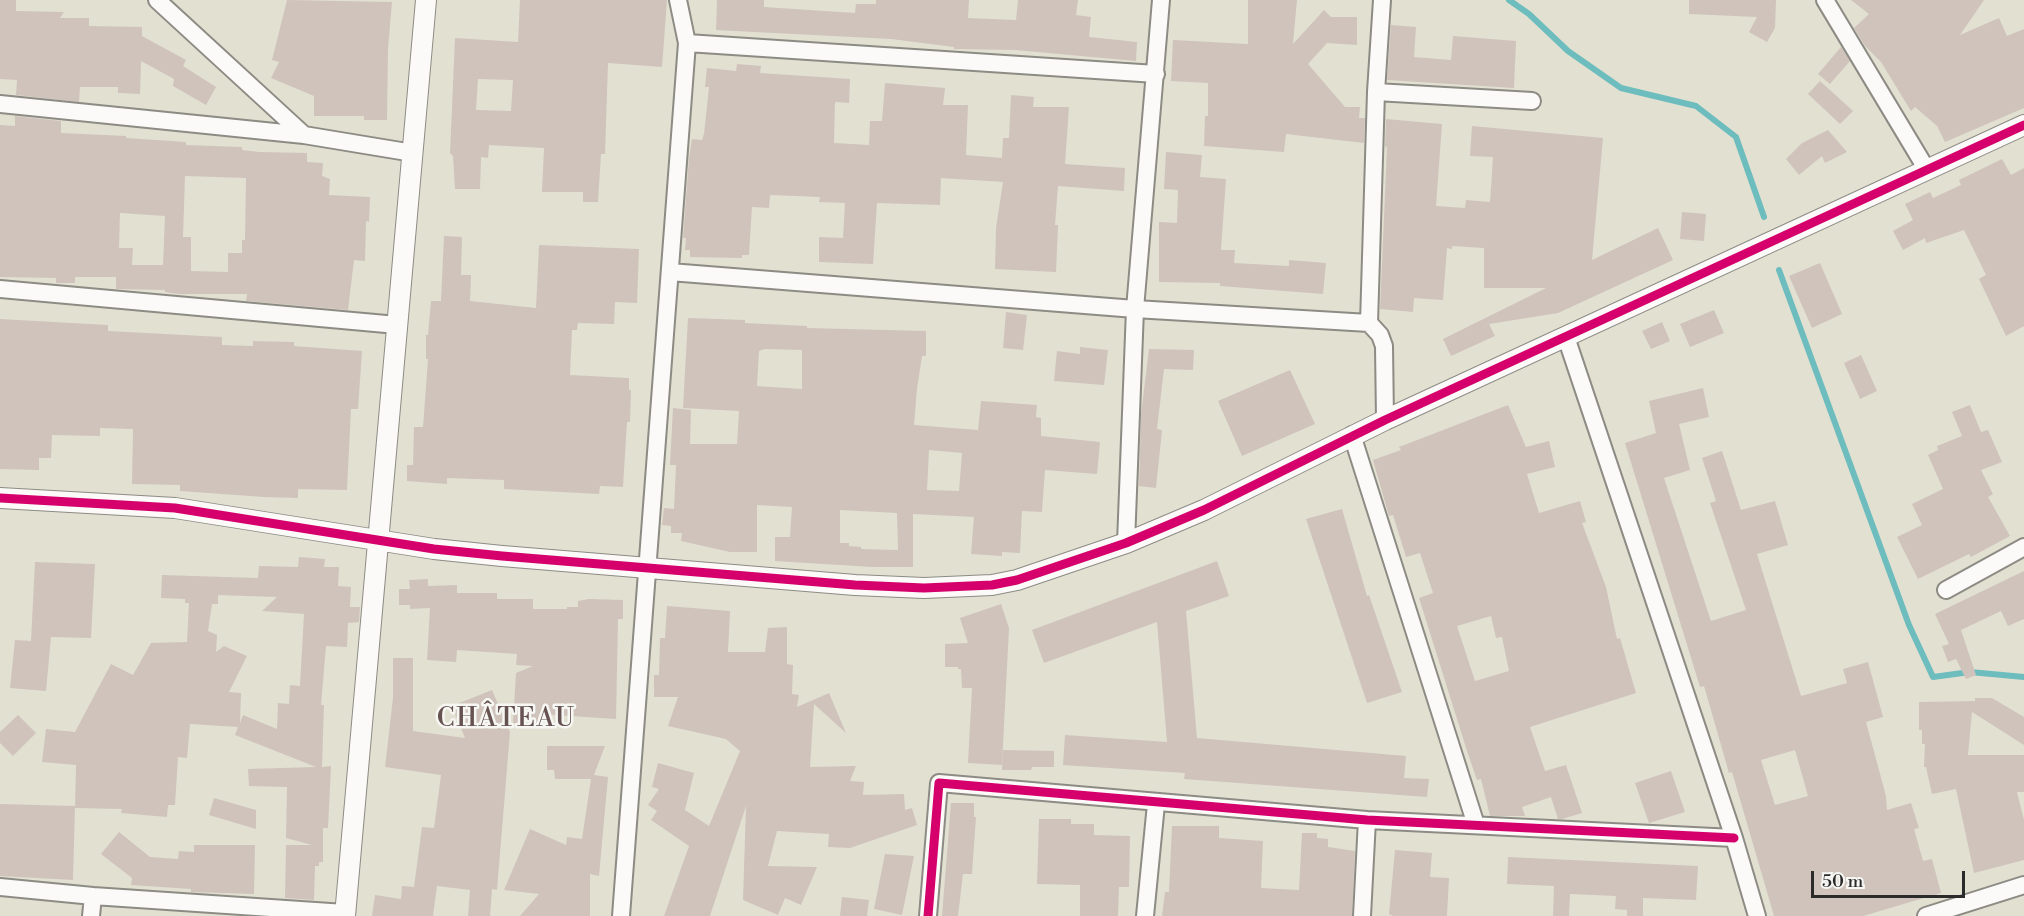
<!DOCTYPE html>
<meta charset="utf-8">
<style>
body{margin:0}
#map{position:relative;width:2024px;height:916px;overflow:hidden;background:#e2e0d1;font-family:"Libre Bodoni",serif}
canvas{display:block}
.scale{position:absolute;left:1811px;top:871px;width:154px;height:27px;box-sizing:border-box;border:3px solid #2b2b2b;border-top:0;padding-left:8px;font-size:18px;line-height:21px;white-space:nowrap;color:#2b2b2b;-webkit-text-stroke:4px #f6f6f2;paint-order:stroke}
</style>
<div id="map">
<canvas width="2024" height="916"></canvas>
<div class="scale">50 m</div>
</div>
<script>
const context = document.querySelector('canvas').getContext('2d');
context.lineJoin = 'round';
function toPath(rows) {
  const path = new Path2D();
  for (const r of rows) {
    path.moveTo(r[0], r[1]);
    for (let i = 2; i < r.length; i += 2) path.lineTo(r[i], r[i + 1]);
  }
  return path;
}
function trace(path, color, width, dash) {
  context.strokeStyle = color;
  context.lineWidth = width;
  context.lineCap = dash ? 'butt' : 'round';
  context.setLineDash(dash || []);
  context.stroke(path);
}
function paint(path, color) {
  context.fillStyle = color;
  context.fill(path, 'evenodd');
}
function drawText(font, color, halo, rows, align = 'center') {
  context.font = font + ' "Libre Bodoni",serif';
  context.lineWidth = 5;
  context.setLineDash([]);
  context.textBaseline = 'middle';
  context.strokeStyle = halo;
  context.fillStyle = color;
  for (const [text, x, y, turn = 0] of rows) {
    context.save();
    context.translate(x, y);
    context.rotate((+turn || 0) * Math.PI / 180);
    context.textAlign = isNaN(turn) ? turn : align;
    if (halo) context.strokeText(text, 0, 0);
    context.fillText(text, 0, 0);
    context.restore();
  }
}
trace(toPath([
 [1509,0,1529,14,1568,51,1621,88,1696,106,1736,137,1764,217],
 [1779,270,1909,625,1933,677,1970,672,2024,677]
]), '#6dbcbe', 6);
paint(toPath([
 [0,0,16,0,16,11,64,12,60,18,89,18,89,26,142,27,142,36,186,60,183,66,216,87,206,105,173,86,174,79,141,61,140,94,118,93,118,87,80,87,79,102,16,95,17,80,0,79],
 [287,0,392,2,388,49,387,120,364,120,364,116,314,116,314,96,271,78,279,62,272,60],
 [520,0,667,0,662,67,608,63,605,154,601,154,598,202,583,202,583,192,542,192,544,148,489,145,488,158,481,157,480,189,455,189,453,156,450,153,455,38,518,42],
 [478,79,513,80,511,111,476,110],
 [717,0,764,0,764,7,855,13,856,4,876,4,876,0,969,0,968,18,1016,20,1018,0,1078,0,1076,15,1091,17,1089,37,1137,42,1136,61,1015,50,954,49,954,47,891,39,716,30],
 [1248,0,1297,0,1293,44,1324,10,1331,17,1357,17,1357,45,1327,43,1308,64,1345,107,1360,107,1359,118,1365,118,1364,143,1286,134,1284,152,1204,146,1205,116,1208,116,1208,83,1171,81,1173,40,1248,44],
 [1689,0,1776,0,1775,28,1767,42,1749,32,1757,17,1689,14],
 [1851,0,1984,0,1960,35,1999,18,2007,36,2024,29,2024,108,1945,142,1937,126,1915,107,1911,111,1881,62,1865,46,1854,28,1869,14],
 [1391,25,1416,27,1414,57,1451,60,1453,36,1516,41,1514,88,1387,80],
 [1841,47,1850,61,1830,84,1818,74],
 [737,64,761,66,760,73,850,79,849,103,835,102,834,143,869,145,870,121,882,121,885,83,945,88,943,105,968,105,966,155,1002,158,1003,138,1009,138,1011,95,1034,97,1033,107,1069,107,1065,164,1125,168,1124,191,1058,186,1055,225,1058,225,1056,272,995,269,996,228,1003,182,941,178,940,205,877,203,873,264,819,262,819,237,843,238,845,203,819,202,820,197,770,195,769,208,752,207,749,255,742,255,742,258,690,257,690,250,685,250,686,238,683,238,689,158,692,139,702,140,704,134,709,87,705,87,707,68,736,71],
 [1820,81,1853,111,1840,124,1808,94],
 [15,116,61,121,61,133,126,136,126,138,186,142,186,145,242,147,242,150,259,152,307,153,307,162,323,163,322,176,330,179,329,195,370,197,369,222,366,221,365,261,354,260,348,310,246,301,247,294,179,294,165,292,165,290,116,289,116,277,75,277,75,283,56,283,56,278,0,277,0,125,15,126],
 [185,176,246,178,245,240,242,240,242,253,228,253,228,272,191,271,191,237,183,237],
 [120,213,165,216,163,265,132,265,133,248,119,248],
 [1386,119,1442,124,1436,206,1465,208,1466,200,1490,202,1493,157,1470,156,1472,126,1603,138,1592,260,1658,228,1673,260,1558,313,1489,324,1495,336,1451,356,1443,339,1546,288,1484,288,1484,248,1452,246,1452,249,1447,248,1443,300,1414,298,1413,312,1380,309,1387,148,1385,146],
 [1828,130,1847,152,1825,163,1822,156,1799,175,1786,159,1802,143],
 [1166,152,1202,155,1200,177,1226,179,1221,250,1235,250,1234,263,1289,266,1289,260,1326,263,1323,294,1220,286,1220,283,1159,282,1159,222,1177,223,1178,190,1164,189],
 [2002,159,2011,175,2024,168,2024,326,2006,336,1979,279,1986,275,1964,230,1926,243,1925,238,1903,250,1893,231,1913,220,1905,204,1930,192,1933,198,1961,185,1959,180],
 [1682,212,1706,214,1704,241,1680,239],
 [444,236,462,237,461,275,471,275,470,301,536,308,539,245,639,249,637,303,615,302,614,324,578,323,577,330,572,330,570,375,629,378,629,390,631,390,630,422,627,422,623,487,600,486,599,494,504,489,504,480,447,478,447,484,407,481,407,465,413,465,414,427,423,427,428,359,426,359,426,335,428,335,431,301,441,301],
 [1820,263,1842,314,1812,328,1789,276],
 [1714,310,1724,333,1690,347,1680,324],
 [1006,312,1027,315,1023,350,1003,348],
 [688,318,745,320,745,323,807,326,807,328,926,331,926,356,922,356,917,389,914,425,978,430,981,401,1037,405,1036,417,1041,418,1041,436,1100,442,1097,474,1045,470,1042,512,1022,511,1020,553,1002,552,1002,556,971,554,974,517,913,514,913,567,872,567,775,561,775,537,790,537,792,507,757,505,757,552,730,552,681,541,682,533,671,533,671,526,662,525,664,508,674,509,676,465,670,465,673,408,691,410,690,444,737,444,739,411,683,408],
 [765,349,802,350,802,389,757,386,759,351],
 [929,450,962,453,959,491,927,490],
 [840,510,897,513,898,550,861,549,861,547,849,546,849,543,840,543],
 [0,319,108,325,108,331,222,337,222,345,253,346,253,341,294,342,294,346,362,351,358,409,351,409,347,490,298,489,298,498,264,497,180,491,180,485,132,484,133,429,100,428,100,436,52,435,51,458,39,458,39,470,0,469],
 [1662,322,1670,341,1651,349,1642,331],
 [1080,347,1108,350,1104,385,1054,381,1057,351,1080,354],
 [1149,349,1194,350,1193,370,1164,369,1157,429,1162,430,1156,488,1139,486,1141,415],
 [1861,355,1877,391,1860,399,1844,363],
 [1290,370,1315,424,1242,456,1218,401],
 [1703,388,1709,417,1679,424,1690,470,1664,478,1711,621,1746,610,1710,503,1716,501,1702,458,1722,451,1741,510,1775,501,1788,545,1757,554,1801,696,1847,683,1843,669,1868,662,1883,717,1866,722,1886,796,1887,810,1911,803,1919,828,1914,829,1923,861,1932,859,1941,893,1863,916,1774,916,1732,772,1729,773,1704,686,1700,687,1625,443,1656,433,1649,401],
 [1795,750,1808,796,1775,805,1761,760],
 [1508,405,1526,447,1549,441,1555,467,1527,474,1539,513,1580,501,1586,522,1582,523,1606,587,1617,639,1620,638,1636,693,1530,727,1545,771,1566,765,1582,813,1562,819,1558,819,1551,797,1522,807,1525,816,1490,816,1481,779,1477,780,1468,754,1419,598,1433,593,1420,553,1406,557,1393,515,1389,516,1373,460,1401,450,1399,447],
 [1491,616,1496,638,1502,637,1509,671,1475,681,1457,626],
 [1970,405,1981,432,1988,430,2002,462,1981,470,1993,494,1988,497,2010,536,1971,557,1969,554,1918,579,1897,537,1922,525,1912,504,1943,489,1928,455,1938,450,1937,446,1962,436,1952,412],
 [1342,509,1367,596,1369,595,1402,692,1367,703,1306,519],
 [299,557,325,559,324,567,339,567,338,586,351,587,350,607,360,607,359,622,348,623,347,647,326,646,321,705,324,705,322,767,331,766,328,828,323,828,323,862,319,862,319,866,315,866,314,900,285,898,286,845,312,845,286,838,287,787,249,786,248,769,316,767,235,735,238,727,190,724,187,758,178,757,175,805,168,805,167,817,121,813,122,809,75,808,76,765,42,762,46,729,75,732,111,664,133,675,151,643,187,642,189,603,185,603,185,599,161,598,162,575,258,578,259,566,298,567],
 [218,595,277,597,262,611,304,614,300,686,290,685,289,704,278,703,277,729,243,715,240,723,241,693,229,692,247,656,224,646,216,652,217,635,208,631,212,604,218,604],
 [1217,561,1229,596,1186,611,1197,738,1406,756,1404,778,1429,779,1427,797,1184,779,1185,773,1063,765,1065,735,1167,742,1157,622,1044,663,1032,630],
 [35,562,95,564,91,638,51,637,46,691,10,688,15,640,31,641],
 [2024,571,2024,619,2008,626,2001,611,1961,630,1976,675,1966,679,1956,659,1948,662,1942,646,1949,644,1935,614],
 [428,579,428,586,457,585,457,593,497,593,497,599,533,599,533,609,567,609,567,607,578,607,578,601,589,599,623,600,623,619,618,619,616,719,539,714,538,725,513,723,516,673,533,666,516,665,517,654,457,650,456,662,427,660,430,608,410,609,410,605,399,605,399,589,410,589,409,580],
 [1001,604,1009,628,1002,765,968,763,972,688,962,688,961,669,958,669,958,667,945,667,945,644,968,643,960,618],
 [667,606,730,611,728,652,765,652,768,628,787,627,787,664,793,665,792,694,799,695,797,707,829,693,846,733,814,704,810,767,856,766,850,781,864,782,863,795,904,794,905,810,912,808,917,825,850,848,828,847,829,834,777,831,768,866,817,867,801,905,785,898,778,915,743,900,746,806,710,916,664,916,689,846,651,820,657,811,648,805,659,789,652,787,658,763,694,773,685,810,709,826,740,751,726,739,668,726,678,697,654,697,654,675,659,675,660,638,665,638],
 [393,658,413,658,413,731,465,738,452,706,492,690,510,732,497,890,492,889,490,916,468,916,470,890,437,886,433,916,372,916,375,895,401,899,402,886,414,887,422,827,434,828,441,775,385,767,393,698],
 [1975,698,1992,698,2024,717,2024,745,1972,712,1968,755,2024,755,2024,792,2017,792,2024,820,2024,860,1974,873,1956,789,1932,794,1926,767,1924,767,1925,744,1922,744,1922,730,1919,730,1919,702,1975,701],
 [18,715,36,733,13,756,0,743,0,732],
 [547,746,605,746,594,775,608,777,599,876,590,874,590,916,520,916,539,894,504,890,530,829,566,845,567,837,582,839,591,779,555,779,554,770,547,770],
 [1003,750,1054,751,1054,767,1032,767,1031,770,1002,770],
 [1671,771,1685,812,1649,823,1635,783],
 [214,798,256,810,256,829,209,815],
 [951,803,974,803,974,817,976,817,972,874,963,874,958,916,942,916],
 [0,804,75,806,73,880,0,876],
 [1039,819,1071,819,1071,824,1094,824,1094,835,1130,836,1129,887,1119,887,1118,916,1080,916,1080,885,1037,884],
 [1172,826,1219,826,1219,838,1263,841,1261,888,1299,890,1302,833,1317,833,1317,838,1328,839,1328,847,1355,851,1352,916,1162,916,1165,892,1169,892],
 [119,832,150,857,178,859,179,851,194,852,194,845,255,845,254,894,191,892,191,889,131,885,132,878,101,854],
 [1395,850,1432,853,1430,877,1449,878,1447,916,1393,916,1389,914],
 [885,854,914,856,902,915,874,909],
 [1508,857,1698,866,1696,900,1643,898,1643,916,1627,916,1627,910,1615,909,1616,896,1570,894,1569,916,1553,916,1554,886,1507,884],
 [842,897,869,900,867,916,840,916]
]), '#cfc3bc');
const minor = toPath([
 [157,0,304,135],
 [1825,0,1927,170],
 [687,43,1156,74],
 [1376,92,1532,101],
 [0,104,304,135,413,153],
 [670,272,1135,309,1369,323,1380,335,1384,346,1385,420],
 [0,289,397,325],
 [1369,323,1376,92,1382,0],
 [1566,337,1734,838,1757,916],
 [1352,435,1476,825],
 [1126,543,1135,309,1161,0],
 [1946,590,2024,547],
 [0,887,93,896,345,913],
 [91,916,93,896],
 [621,916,687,43,678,0],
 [928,916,939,783,1367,820,1734,838],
 [1145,916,1156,804],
 [1362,916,1367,820],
 [1926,916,2024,885]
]);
const tertiary = toPath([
 [0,498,175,508,434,549,502,556,855,585,924,588,992,585,1017,580,1126,543,1204,510,1385,420,2024,125],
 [345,916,426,0]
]);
trace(minor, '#8c8b84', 20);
trace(tertiary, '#8c8b84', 22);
trace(minor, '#fbfaf8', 16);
trace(tertiary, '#fbfaf8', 20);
trace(toPath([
 [0,498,175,508,434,549,502,556,855,585,924,588,992,585,1017,580,1126,543,1204,510,1385,420,2024,125],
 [928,916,939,783,1367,820,1734,838]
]), '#d6006c', 9);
context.letterSpacing = '1.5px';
drawText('26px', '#665251', '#f6f6f2', [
 ["CHÂTEAU",506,720]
]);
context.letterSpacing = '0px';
</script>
